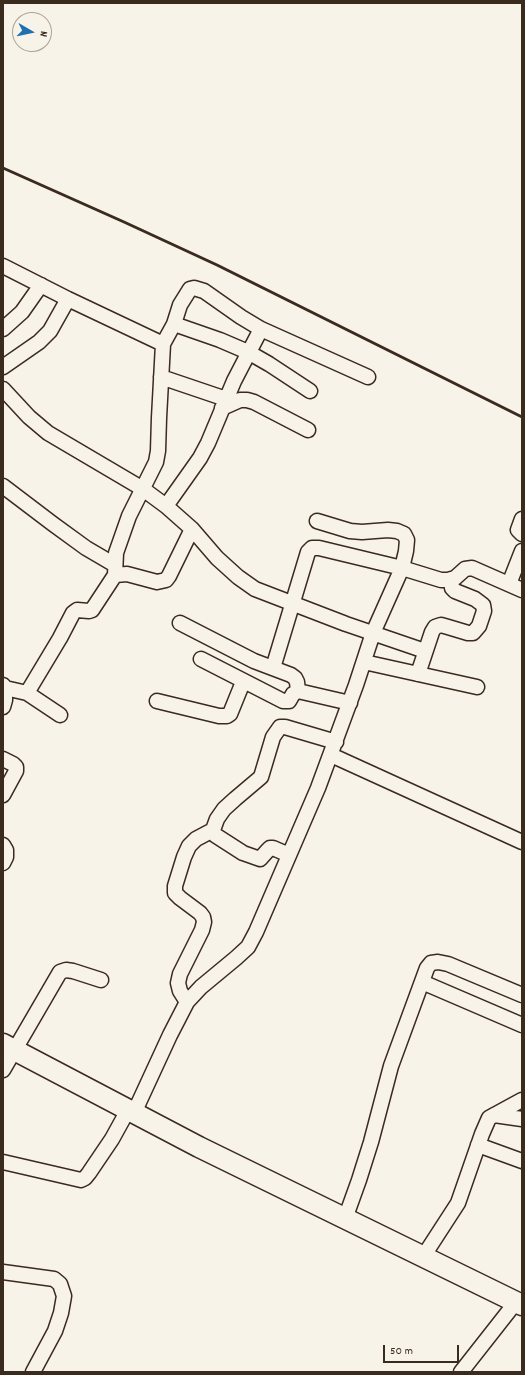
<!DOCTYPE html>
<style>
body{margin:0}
#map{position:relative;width:525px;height:1375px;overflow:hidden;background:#f7f3e8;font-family:Dekko,sans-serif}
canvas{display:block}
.frame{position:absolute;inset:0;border:4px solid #3b2a1e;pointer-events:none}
.north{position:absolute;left:12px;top:12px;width:40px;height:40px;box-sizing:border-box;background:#f7f3e8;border:1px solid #aca397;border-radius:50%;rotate:99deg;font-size:11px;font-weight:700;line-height:16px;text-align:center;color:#3b2a1e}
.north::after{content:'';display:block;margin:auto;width:14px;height:18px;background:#1f6fb2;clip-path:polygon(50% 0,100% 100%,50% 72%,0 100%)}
.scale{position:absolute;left:383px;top:1345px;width:76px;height:18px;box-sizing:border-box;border:2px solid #3b2a1e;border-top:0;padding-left:5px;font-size:12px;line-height:14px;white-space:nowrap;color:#3b2a1e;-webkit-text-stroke:3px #f7f3e8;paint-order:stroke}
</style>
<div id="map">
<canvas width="525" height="1375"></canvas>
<div class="frame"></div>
<div class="north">N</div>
<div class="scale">50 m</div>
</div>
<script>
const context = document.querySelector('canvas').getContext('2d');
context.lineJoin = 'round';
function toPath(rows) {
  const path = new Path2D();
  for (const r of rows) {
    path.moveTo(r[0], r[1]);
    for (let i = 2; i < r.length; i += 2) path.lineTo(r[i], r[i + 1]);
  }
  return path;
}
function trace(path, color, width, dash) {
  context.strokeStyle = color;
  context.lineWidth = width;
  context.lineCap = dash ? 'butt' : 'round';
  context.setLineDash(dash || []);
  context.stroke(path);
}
const minor = toPath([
 [3,266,68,299,163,344],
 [174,324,220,340,248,352,269,364,310,391],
 [3,329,22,312,41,285],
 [3,367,39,342,50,331,68,299],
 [161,377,226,399],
 [3,389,29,417,48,433,143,489,166,506,192,529,217,558,238,577,255,589,346,624,425,651],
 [222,408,240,400,247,400,254,402,308,430],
 [3,486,53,524,86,548,115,565],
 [166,506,200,458,208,443,234,381,261,329],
 [522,519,518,530,522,534],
 [115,575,116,553,129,516,156,462,158,451,159,418,163,344,174,324,180,305,190,289,194,288,204,291,241,317,261,329,368,377],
 [509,584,522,551],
 [180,623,254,661,291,675,295,678,297,682,298,691],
 [201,659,283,701,289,701,293,694,298,691,350,703],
 [364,662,477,687],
 [273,668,308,552,312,548,319,548,402,568,441,580,449,580,455,578,465,569,472,568,522,590],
 [418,674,432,632,435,627,441,625,448,627,468,633,473,633,479,626,484,611,483,605,475,599,455,591,452,588,451,579],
 [3,685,5,688,27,693,60,715],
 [27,693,60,638,73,613,77,610,89,611,92,610,115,575,127,574,157,582,166,580,169,576,192,529],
 [157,701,219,716,227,716,230,714,243,682],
 [3,707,5,700,5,688],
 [331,755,522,842],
 [3,759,13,764,16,767,16,771,3,795],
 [3,845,6,850,6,857,3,863],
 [289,855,273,848,270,848,268,850,260,859,243,853,215,835,213,830,217,819,224,809,235,799,261,777,273,737,280,727,285,727,336,742],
 [422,982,522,1025],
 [187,1002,180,991,178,983,180,974,202,930,204,922,203,917,200,913,180,898,175,893,175,886,184,857,189,846,196,839,213,830],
 [3,1070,60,972,66,970,73,971,101,980],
 [134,1113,170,1035,187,1002,201,987,236,958,248,947,256,932,318,788,356,685,373,633,402,568,406,551,407,540,404,534,397,531,388,530,362,532,350,531,317,521],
 [494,1115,522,1119],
 [478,1145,522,1161],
 [3,1162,81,1180,85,1178,89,1173,112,1139,128,1110],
 [345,1219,359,1180,371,1142,391,1066,427,968,431,963,438,962,448,964,522,995],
 [423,1257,458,1203,482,1134,489,1118,522,1100],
 [3,1272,54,1279,60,1284,64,1296,61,1313,55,1331,33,1372],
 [461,1372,516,1302]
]);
const highway = toPath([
 [3,1044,199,1147,522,1305]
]);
trace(minor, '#3b2a1e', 17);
trace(highway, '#3b2a1e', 23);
trace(minor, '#f7f3e8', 14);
trace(highway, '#f7f3e8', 20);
trace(toPath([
 [3,168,124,222,217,265,522,417]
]), '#3b2a1e', 3);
</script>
